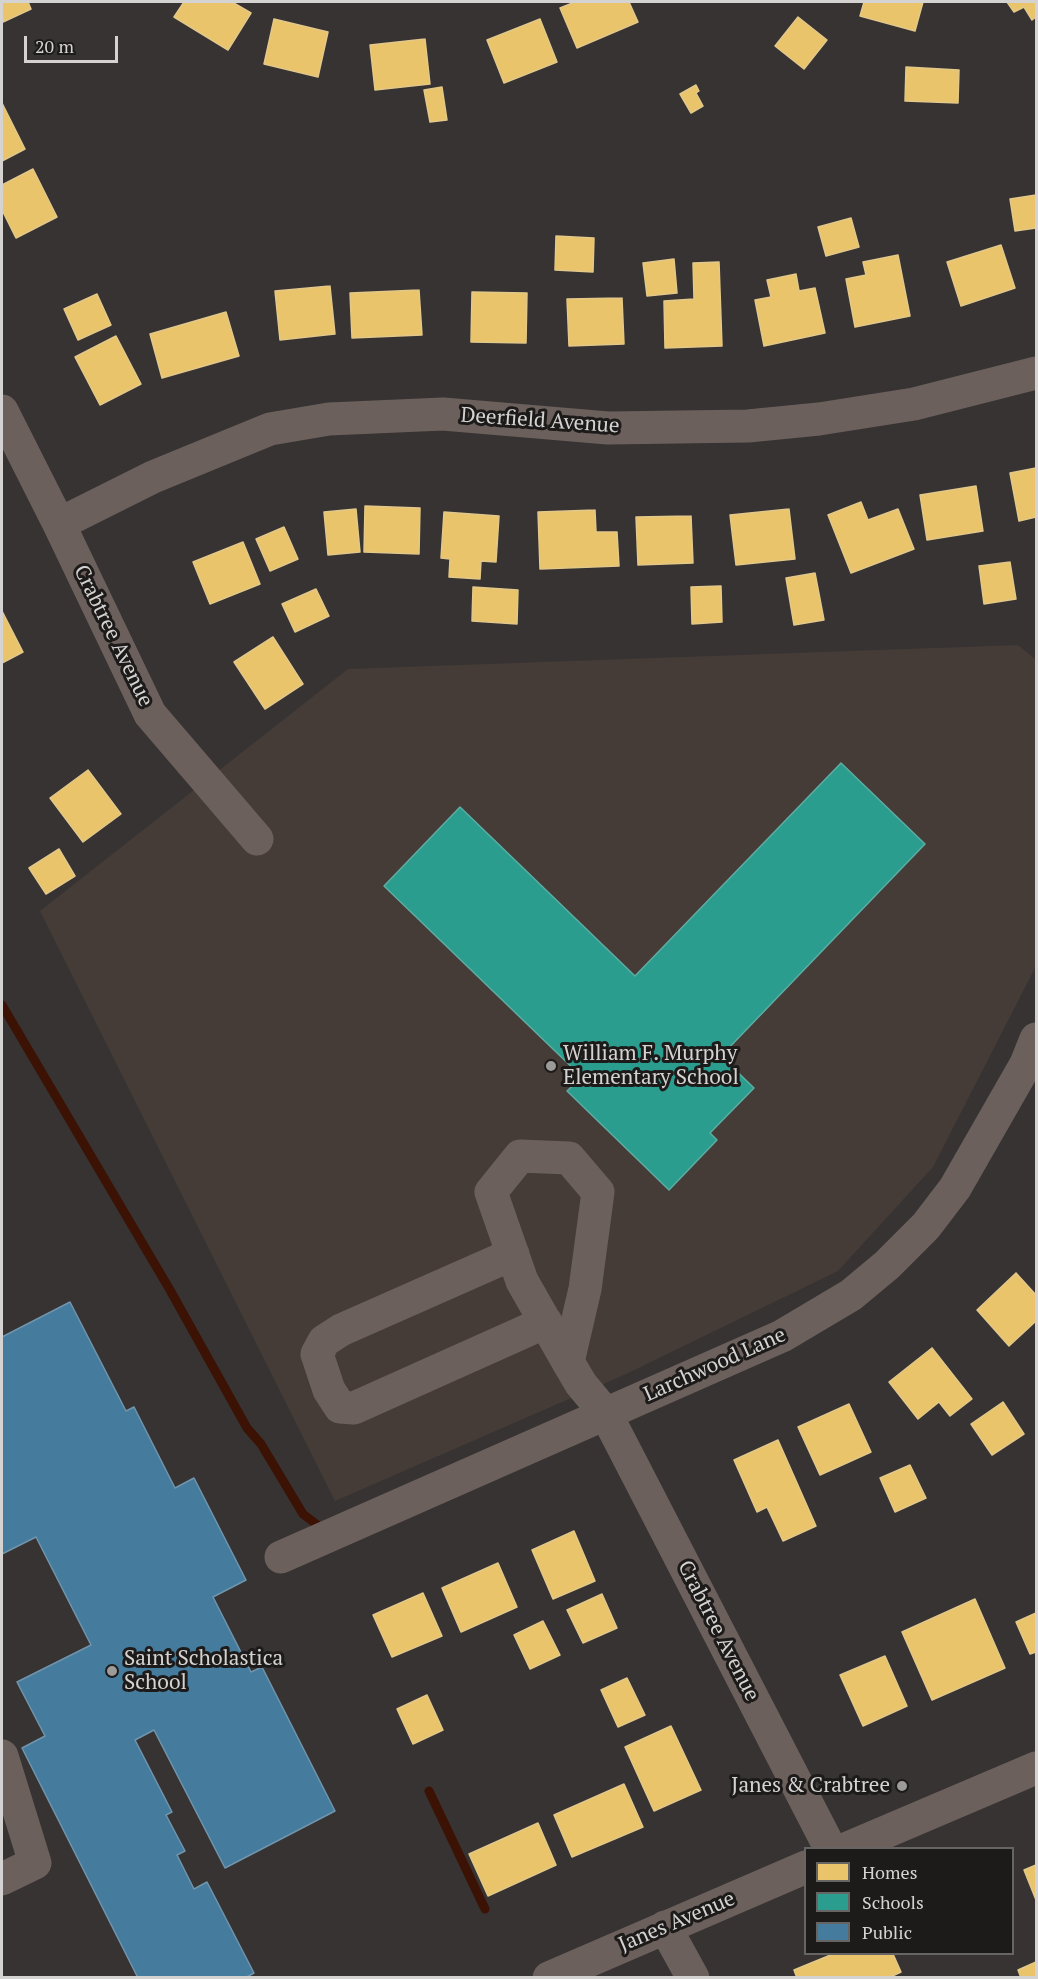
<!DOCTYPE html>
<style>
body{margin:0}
#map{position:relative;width:1038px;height:1979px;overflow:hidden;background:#363332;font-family:"PT Serif",serif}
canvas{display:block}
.frame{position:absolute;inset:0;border:3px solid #d5d3d2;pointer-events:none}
.legend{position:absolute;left:804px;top:1847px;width:210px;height:108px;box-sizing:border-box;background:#1d1b1a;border:2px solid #676564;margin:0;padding:8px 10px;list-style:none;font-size:18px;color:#d5d3d2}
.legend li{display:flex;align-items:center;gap:12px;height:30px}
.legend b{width:30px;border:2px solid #676564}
.scale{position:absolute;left:24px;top:36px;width:94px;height:27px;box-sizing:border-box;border:3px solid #d5d3d2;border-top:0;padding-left:8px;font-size:18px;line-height:21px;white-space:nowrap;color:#d5d3d2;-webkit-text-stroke:4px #1d1b1a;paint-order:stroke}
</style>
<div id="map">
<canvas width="1038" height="1979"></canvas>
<div class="frame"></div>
<ul class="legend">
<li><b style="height:16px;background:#e9c46a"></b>Homes</li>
<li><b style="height:16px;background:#2a9d8f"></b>Schools</li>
<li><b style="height:16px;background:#457b9d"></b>Public</li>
</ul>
<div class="scale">20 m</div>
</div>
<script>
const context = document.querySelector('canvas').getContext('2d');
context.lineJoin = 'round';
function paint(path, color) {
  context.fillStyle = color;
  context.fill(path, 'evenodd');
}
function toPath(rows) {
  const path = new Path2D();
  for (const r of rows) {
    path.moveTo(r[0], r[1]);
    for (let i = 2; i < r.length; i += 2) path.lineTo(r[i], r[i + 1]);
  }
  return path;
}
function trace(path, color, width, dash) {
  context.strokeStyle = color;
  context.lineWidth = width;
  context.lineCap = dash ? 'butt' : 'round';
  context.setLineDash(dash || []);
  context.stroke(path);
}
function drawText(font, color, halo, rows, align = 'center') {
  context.font = font + ' "PT Serif",serif';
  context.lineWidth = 6;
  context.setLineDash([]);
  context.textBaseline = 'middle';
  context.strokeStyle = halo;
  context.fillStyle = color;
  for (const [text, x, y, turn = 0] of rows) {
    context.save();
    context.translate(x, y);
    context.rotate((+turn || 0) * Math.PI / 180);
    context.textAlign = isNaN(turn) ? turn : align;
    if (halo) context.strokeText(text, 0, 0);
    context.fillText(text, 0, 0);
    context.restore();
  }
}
paint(toPath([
 [1018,645,1036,660,1036,966,933,1167,838,1271,624,1375,335,1501,40,911,348,669]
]), '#453c38');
const homes = toPath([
 [2,2,28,2,31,9,3,22,2,2],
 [184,2,232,2,251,13,228,50,174,17,184,2],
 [575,2,629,2,638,22,577,48,560,8,575,2],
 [864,2,923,2,915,31,860,16,864,2],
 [1007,2,1036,2,1036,17,1032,20,1024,7,1014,12,1007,2],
 [798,17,827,40,804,69,775,46,798,17],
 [274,19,328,32,318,77,264,64,274,19],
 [540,19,557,62,504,83,487,40,540,19],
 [425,39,430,84,375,90,370,45,425,39],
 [906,67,959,70,958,103,905,101,906,67],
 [696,85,699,91,696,93,703,106,691,113,680,94,696,85],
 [442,87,447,120,430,122,424,90,442,87],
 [2,103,25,149,2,161,2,103],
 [33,169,57,217,16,238,2,210,2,185,33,169],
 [1036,195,1036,228,1015,231,1010,199,1036,195],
 [851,218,859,247,826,256,818,227,851,218],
 [556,236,594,238,593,272,555,270,556,236],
 [1001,245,1015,288,961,306,947,262,1001,245],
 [898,255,910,316,855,327,846,279,866,275,863,262,898,255],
 [674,259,677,293,647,296,643,263,674,259],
 [719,262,722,346,665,348,664,301,694,299,693,263,719,262],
 [796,274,799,291,815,288,825,333,764,346,755,300,771,297,767,280,796,274],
 [330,286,335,334,280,340,275,291,330,286],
 [419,290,422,335,352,338,350,293,419,290],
 [472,292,527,293,526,343,471,342,472,292],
 [97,294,111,325,78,340,64,309,97,294],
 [622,298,624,344,569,346,567,299,622,298],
 [226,312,239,356,162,378,150,334,226,312],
 [116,336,141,384,100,405,75,357,116,336],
 [1036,468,1036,517,1019,521,1010,473,1036,468],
 [976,486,983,531,927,540,920,495,976,486],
 [861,502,868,520,898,509,914,549,851,573,828,515,861,502],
 [365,506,420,508,419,554,364,552,365,506],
 [356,509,360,552,328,555,324,512,356,509],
 [789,509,795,559,736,565,730,515,789,509],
 [595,510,596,532,617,532,619,566,540,569,538,512,595,510],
 [444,512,499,516,496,562,481,561,480,579,449,577,450,559,441,558,444,512],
 [691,516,693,563,638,565,636,517,691,516],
 [284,527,298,559,270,571,256,539,284,527],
 [243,542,260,584,210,604,193,562,243,542],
 [1010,562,1016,599,984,604,979,566,1010,562],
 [815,573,824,620,794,625,786,578,815,573],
 [721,586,722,622,692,624,691,587,721,586],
 [473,587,518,590,517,624,472,621,473,587],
 [316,589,329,616,295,632,282,604,316,589],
 [2,611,23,652,2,663,2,611],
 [273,637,303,684,265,709,234,662,273,637],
 [88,770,121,814,83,842,50,798,88,770],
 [59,849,75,876,46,894,29,868,59,849],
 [1016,1273,1036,1295,1036,1321,1009,1346,977,1310,1016,1273],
 [932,1348,972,1399,950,1416,939,1402,918,1419,889,1382,932,1348],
 [1003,1402,1024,1434,992,1455,971,1424,1003,1402],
 [849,1404,871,1452,820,1475,798,1427,849,1404],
 [778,1440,816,1526,783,1541,767,1507,757,1512,734,1460,778,1440],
 [910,1465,926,1498,895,1512,880,1478,910,1465],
 [574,1531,595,1581,553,1599,532,1550,574,1531],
 [498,1563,517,1607,461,1632,442,1588,498,1563],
 [423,1593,442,1636,392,1657,373,1615,423,1593],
 [602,1594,617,1628,583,1643,567,1610,602,1594],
 [975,1599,1005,1668,932,1700,902,1632,975,1599],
 [1036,1613,1036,1652,1030,1654,1016,1622,1036,1613],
 [543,1621,560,1655,530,1669,514,1635,543,1621],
 [885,1656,907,1706,863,1726,840,1675,885,1656],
 [627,1678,645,1715,618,1727,601,1690,627,1678],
 [427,1695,443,1730,413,1744,397,1709,427,1695],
 [671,1726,701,1790,654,1811,625,1747,671,1726],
 [624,1784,643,1827,572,1857,554,1815,624,1784],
 [538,1823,556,1865,488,1896,469,1854,538,1823],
 [1036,1865,1036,1900,1024,1870,1036,1865],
 [833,1954,893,1954,901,1972,888,1978,797,1978,794,1970,833,1954],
 [1036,1962,1036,1978,1021,1978,1018,1970,1036,1962]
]);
paint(homes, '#e9c46a');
trace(homes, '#e3c889', 1.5);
const schools = toPath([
 [841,763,925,844,721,1056,754,1088,710,1133,717,1140,669,1190,567,1091,582,1077,384,886,460,807,635,976,841,763]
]);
paint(schools, '#2a9d8f');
trace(schools, '#5dada3', 1.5);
const public = toPath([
 [70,1302,126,1411,134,1407,175,1488,194,1478,246,1580,213,1597,251,1672,262,1667,335,1811,225,1868,154,1730,135,1740,172,1812,166,1815,185,1851,177,1855,194,1889,207,1882,254,1973,245,1978,138,1978,22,1748,45,1736,17,1682,91,1645,36,1537,2,1554,2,1337,70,1302]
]);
paint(public, '#457b9d');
trace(public, '#7095ad', 1.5);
trace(toPath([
 [2,1005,170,1290,247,1428,261,1444,303,1514,320,1527],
 [429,1791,485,1909]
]), '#3b1204', 9);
trace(toPath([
 [2,411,59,524,150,714,257,839],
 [59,524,153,477,270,429,329,419,443,414,608,428,748,426,819,419,914,404,1036,373],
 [513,1254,341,1330,324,1341,317,1354,329,1390,340,1407,354,1408,546,1322],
 [568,1362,522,1281,491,1192,520,1156,569,1158,598,1192,585,1289,568,1362,581,1384,606,1414,830,1848],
 [281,1557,782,1336,851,1295,887,1265,926,1226,955,1188,1026,1064,1036,1039],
 [2,1756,35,1863,2,1879],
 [848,1848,1036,1768],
 [665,1927,693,1978],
 [549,1978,806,1867]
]), '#6c605c', 33);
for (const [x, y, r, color] of [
 [551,1066,6,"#9d9b9a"],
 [112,1671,6,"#9d9b9a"],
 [902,1786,6,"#9d9b9a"]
]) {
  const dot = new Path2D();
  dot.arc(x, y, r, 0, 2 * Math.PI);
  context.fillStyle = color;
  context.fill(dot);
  trace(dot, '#1d1b1a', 2);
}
drawText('21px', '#d5d3d2', '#1d1b1a', [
 ["Deerfield Avenue",540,421,4],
 ["Crabtree Avenue",113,636,64],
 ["Larchwood Lane",715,1365,-24],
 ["Crabtree Avenue",718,1631,63],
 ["Janes Avenue",677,1922,-23]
]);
drawText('21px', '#d5d3d2', '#1d1b1a', [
 ["William F. Murphy",563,1054],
 ["Elementary School",563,1078],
 ["Saint Scholastica",124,1659],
 ["School",124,1683],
 ["Janes & Crabtree",890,1786,"right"]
], 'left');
</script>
